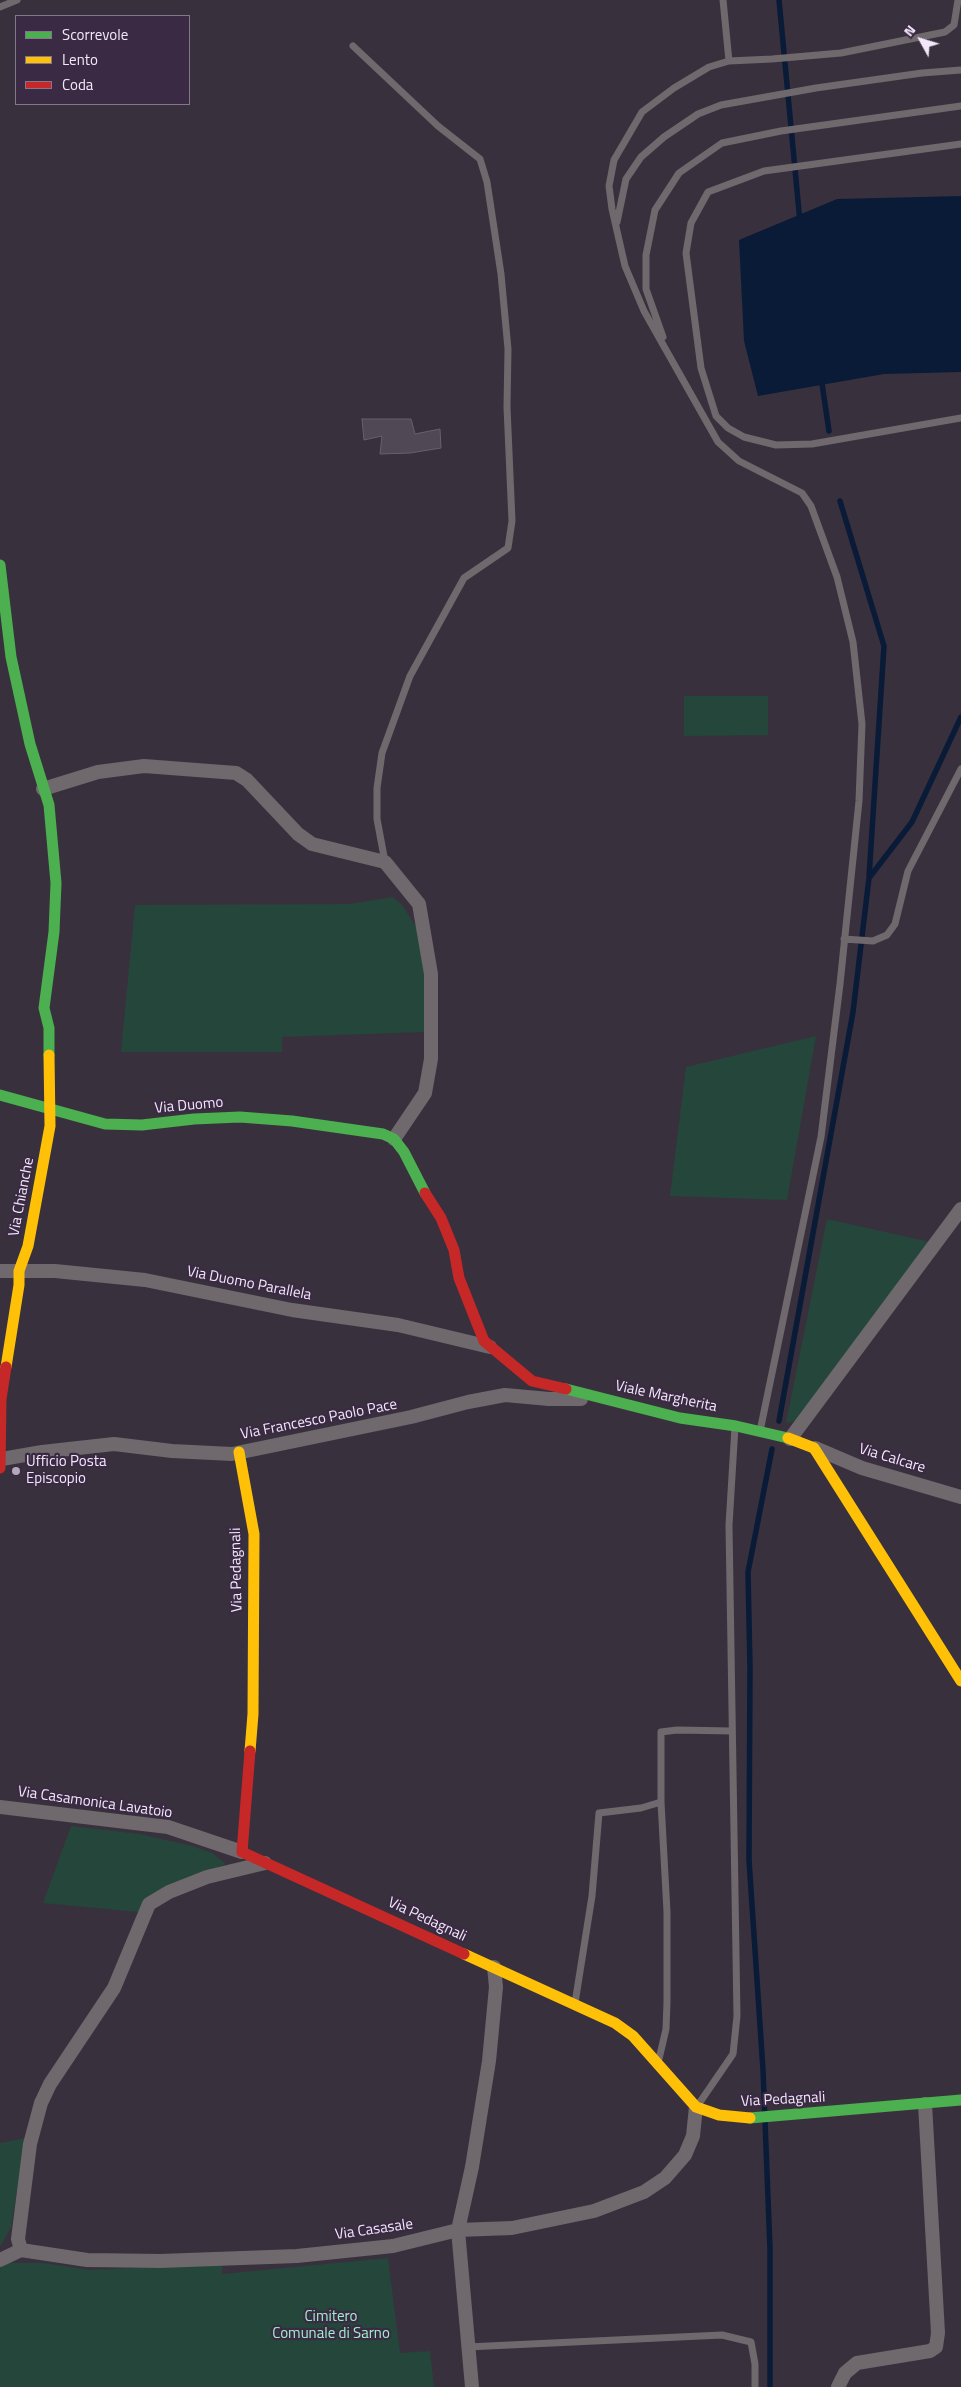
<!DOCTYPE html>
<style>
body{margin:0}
#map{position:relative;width:961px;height:2387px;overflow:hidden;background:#39303d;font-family:"Titillium Web",sans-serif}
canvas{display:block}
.legend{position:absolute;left:15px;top:15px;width:175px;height:90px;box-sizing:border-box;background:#3a2a43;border:1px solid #84768c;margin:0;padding:6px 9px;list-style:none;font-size:15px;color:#f3e8f9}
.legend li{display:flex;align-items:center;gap:10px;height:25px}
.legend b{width:25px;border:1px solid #84768c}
.north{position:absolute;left:896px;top:15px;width:50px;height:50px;-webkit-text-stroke:4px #3a2a43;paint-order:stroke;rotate:309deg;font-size:14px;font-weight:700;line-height:20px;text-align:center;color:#f3e8f9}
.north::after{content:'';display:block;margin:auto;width:18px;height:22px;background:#f3e8f9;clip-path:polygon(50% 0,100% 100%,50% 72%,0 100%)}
</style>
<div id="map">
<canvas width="961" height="2387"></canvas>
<ul class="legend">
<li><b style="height:6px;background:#4caf50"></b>Scorrevole</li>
<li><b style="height:6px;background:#ffc107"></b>Lento</li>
<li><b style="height:6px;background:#c62828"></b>Coda</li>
</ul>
<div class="north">N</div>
</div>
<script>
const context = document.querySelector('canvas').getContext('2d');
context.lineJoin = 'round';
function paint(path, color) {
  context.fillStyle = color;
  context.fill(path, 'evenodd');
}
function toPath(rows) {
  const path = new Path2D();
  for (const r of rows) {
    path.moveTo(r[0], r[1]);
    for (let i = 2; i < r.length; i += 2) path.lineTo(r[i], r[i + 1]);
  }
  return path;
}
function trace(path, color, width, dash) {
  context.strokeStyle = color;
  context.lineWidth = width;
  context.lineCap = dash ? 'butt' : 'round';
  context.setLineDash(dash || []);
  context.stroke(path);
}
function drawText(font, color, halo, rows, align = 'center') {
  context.font = font + ' "Titillium Web",sans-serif';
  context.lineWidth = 4.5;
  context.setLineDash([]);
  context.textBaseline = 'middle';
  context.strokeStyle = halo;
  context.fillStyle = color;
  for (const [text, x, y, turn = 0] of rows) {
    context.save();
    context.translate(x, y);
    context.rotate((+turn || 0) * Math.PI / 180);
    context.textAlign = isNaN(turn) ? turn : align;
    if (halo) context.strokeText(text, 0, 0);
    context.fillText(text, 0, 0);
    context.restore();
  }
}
paint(toPath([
 [684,696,768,696,768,735,684,736],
 [393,897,402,905,417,928,426,985,424,1032,282,1037,282,1052,121,1052,135,905,350,904],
 [816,1036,787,1200,670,1196,686,1067],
 [827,1219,930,1242,796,1421,786,1423],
 [71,1826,140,1834,192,1846,212,1853,226,1864,166,1887,138,1912,43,1903],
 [26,2138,11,2227,0,2247,0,2143],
 [388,2258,400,2353,430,2351,434,2387,0,2387,0,2267,8,2263,43,2263,90,2270,222,2264,222,2274]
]), '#25463a');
paint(toPath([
 [961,196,961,372,884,374,758,396,744,341,739,240,837,199]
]), '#0a1b38');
trace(toPath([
 [779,0,800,222],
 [821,377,829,431],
 [840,501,884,646,869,877],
 [779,1421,853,1012,869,878,912,822,961,717],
 [770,2387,770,2249,763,2070,749,1860,750,1668,748,1572,772,1449]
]), '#0a1b38', 5.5);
const building = toPath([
 [362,419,411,419,415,434,440,429,441,448,410,453,380,454,382,436,364,440,362,419]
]);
paint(building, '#514855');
trace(building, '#67606b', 1);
trace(toPath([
 [723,0,729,61],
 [0,7,17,0],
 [353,46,438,126,480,159,487,182,501,274,508,349,507,407,512,521,508,548,464,578,410,676,382,753,377,788,377,819,385,862],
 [961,144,764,171,708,192,691,223,686,253,701,368,716,416,728,428,744,437,776,445,812,444,961,418],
 [617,222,626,179,641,157,664,137,698,114,721,105,816,88,922,73,961,70],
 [663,337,646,289,646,255,655,210,679,173,722,143,781,131,961,106],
 [844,939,873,941,887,935,895,924,908,871,961,769],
 [760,1431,821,1137,840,984,859,801,862,724,853,642,837,577,811,506,802,493,739,461,718,442,644,311,625,266,612,209,609,186,614,160,642,112,674,88,709,67,729,61,772,59,841,53,945,32,954,25,958,0],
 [575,2003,592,1896,599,1813,641,1808,661,1802],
 [659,2059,666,2029,667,2002,667,1912,661,1802,661,1732,677,1730,732,1731],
 [698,2105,733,2054,737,2016,729,1525,735,1427],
 [467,2347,722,2335,751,2342,755,2364,755,2387]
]), '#6f686c', 7);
trace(toPath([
 [43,789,98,772,144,766,236,773,247,780,298,834,312,844,385,862,419,904,431,974,431,1059,425,1093,394,1139],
 [0,1271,55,1271,145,1280,292,1310,398,1325,490,1347],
 [790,1439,961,1209],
 [815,1448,862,1468,961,1497],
 [2,1459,42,1452,114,1444,172,1451,232,1454,411,1417,468,1402,505,1395,549,1399,581,1399],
 [0,1807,168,1827,242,1852],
 [21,2250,18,2239,30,2144,41,2103,50,2084,114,1988,149,1904,169,1892,207,1877,265,1863],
 [0,2260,21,2250,87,2260,160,2261,297,2256,393,2246,458,2230,512,2228,594,2211,644,2192,665,2178,685,2155,693,2136,696,2107],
 [472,2387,458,2230,472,2167,489,2061,496,1987,494,1967],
 [838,2387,845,2373,857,2363,930,2351,936,2347,938,2333,925,2104]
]), '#6f686c', 14);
trace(toPath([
 [0,565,11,657,30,744,49,805,56,883,54,932,44,1008,49,1028,49,1055],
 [0,1095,105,1124,142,1125,194,1119,240,1117,292,1121,383,1134,394,1139,404,1152,425,1193],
 [566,1389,680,1418,736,1426,788,1438],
 [750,2118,961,2100]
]), '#4caf50', 11);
trace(toPath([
 [6,1367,19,1285,19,1271,28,1246,50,1126,49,1055],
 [788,1438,814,1448,961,1681],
 [239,1452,254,1534,253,1714,250,1751],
 [464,1954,615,2023,633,2036,696,2107,719,2115,750,2118]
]), '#ffc107', 11);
trace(toPath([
 [425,1193,441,1218,454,1250,459,1278,484,1341,532,1381,566,1389],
 [0,1468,1,1399,6,1367],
 [250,1751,242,1852,464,1954]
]), '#c62828', 11);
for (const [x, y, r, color] of [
 [16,1471,5,"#b2a8b7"]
]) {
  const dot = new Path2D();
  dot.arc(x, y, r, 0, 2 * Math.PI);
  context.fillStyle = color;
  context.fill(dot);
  trace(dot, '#3a2a43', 2);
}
drawText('15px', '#f3e8f9', '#3a2a43', [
 ["Via Duomo",189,1106,-5],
 ["Via Chianche",22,1197,-79],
 ["Via Duomo Parallela",249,1284,11],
 ["Viale Margherita",666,1397,12],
 ["Via Francesco Paolo Pace",319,1420,-11],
 ["Via Calcare",892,1459,17],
 ["Via Pedagnali",237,1570,-91],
 ["Via Casamonica Lavatoio",95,1803,8],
 ["Via Pedagnali",427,1920,25],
 ["Via Pedagnali",783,2100,-3],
 ["Via Casasale",374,2230,-8]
]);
drawText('15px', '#f3e8f9', '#3a2a43', [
 ["Ufficio Posta",26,1462],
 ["Episcopio",26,1479]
], 'left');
drawText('15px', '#9df0ca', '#3a2a43', [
 ["Cimitero",331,2317],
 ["Comunale di Sarno",331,2334]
]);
</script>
